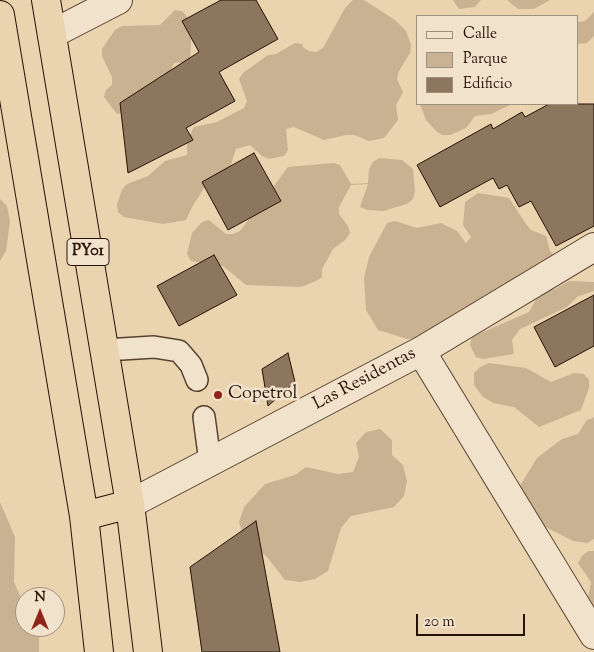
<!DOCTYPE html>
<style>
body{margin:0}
#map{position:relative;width:594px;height:652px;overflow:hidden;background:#ead3af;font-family:"Sorts Mill Goudy",serif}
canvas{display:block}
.legend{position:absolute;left:416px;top:15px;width:162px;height:90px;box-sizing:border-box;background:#f1e2cb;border:1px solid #a08f7c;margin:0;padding:6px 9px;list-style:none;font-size:15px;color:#261206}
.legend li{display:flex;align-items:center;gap:10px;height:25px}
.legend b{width:25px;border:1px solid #a08f7c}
.north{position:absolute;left:15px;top:587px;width:50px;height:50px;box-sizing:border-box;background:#f1e2cb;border:1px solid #a08f7c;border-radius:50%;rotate:0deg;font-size:14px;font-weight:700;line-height:20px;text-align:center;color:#261206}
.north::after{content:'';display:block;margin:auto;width:18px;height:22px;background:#8f2418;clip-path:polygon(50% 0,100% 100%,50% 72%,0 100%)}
.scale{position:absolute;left:416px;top:614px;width:109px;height:22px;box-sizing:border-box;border:2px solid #261206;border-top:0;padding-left:6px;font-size:15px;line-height:18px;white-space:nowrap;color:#261206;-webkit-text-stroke:4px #f1e2cb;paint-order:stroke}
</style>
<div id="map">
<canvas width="594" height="652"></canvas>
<ul class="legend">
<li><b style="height:6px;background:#f1e2cb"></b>Calle</li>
<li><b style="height:14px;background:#c9b292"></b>Parque</li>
<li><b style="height:14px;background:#8c765e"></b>Edificio</li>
</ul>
<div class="north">N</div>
<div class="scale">20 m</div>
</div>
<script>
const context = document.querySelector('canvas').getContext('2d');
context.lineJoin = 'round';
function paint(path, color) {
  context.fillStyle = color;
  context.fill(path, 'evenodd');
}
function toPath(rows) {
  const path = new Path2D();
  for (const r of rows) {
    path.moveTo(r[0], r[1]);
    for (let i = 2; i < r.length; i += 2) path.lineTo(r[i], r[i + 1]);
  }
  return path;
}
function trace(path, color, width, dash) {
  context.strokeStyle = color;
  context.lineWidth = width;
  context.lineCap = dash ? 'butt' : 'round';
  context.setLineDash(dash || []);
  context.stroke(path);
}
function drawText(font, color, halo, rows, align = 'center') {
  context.font = font + ' "Sorts Mill Goudy",serif';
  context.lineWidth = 5;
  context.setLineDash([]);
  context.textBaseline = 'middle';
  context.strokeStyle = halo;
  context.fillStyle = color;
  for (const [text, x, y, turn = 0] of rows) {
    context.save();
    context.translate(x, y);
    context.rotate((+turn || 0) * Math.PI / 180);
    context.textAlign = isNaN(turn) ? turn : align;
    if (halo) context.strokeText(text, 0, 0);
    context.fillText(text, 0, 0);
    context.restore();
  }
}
paint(toPath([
 [353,0,364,0,395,20,406,31,411,45,410,53,399,71,397,79,403,92,396,105,398,120,384,138,369,141,354,135,346,135,324,140,294,127,286,129,288,150,284,156,269,159,262,156,250,145,236,149,229,171,204,188,192,207,186,220,163,224,124,217,118,212,117,204,122,190,127,184,148,176,165,161,187,155,187,141,194,127,217,122,244,108,247,101,239,79,243,73,268,55,276,54,295,43,302,44,303,47,309,51,316,52,323,48,345,8],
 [453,0,481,0,475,7,459,9],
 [507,0,550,0,534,9,518,9],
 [175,10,182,11,192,22,190,62,174,63,165,83,124,113,117,114,104,97,106,90,112,85,112,77,102,56,102,49,115,30,122,26,160,25],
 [594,12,594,36,587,43,578,44,578,22,585,21],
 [420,104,512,104,491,114,475,116,466,128,450,135,442,135,436,131,426,120],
 [379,158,402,160,413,169,415,191,413,199,407,204,383,211,367,210,360,207,368,184,351,185,339,207,339,214,348,226,350,233,345,240,333,249,322,269,322,277,316,281,301,287,246,285,223,266,191,261,187,254,192,233,202,222,209,220,226,234,233,234,240,231,288,167,334,163,340,165,351,184,368,183,369,169,373,162],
 [478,193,509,198,526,224,531,230,546,236,550,251,567,268,511,315,504,318,482,311,421,338,407,339,378,330,366,310,364,278,369,257,387,223,395,221,417,228,441,223,457,231,466,243,471,237,463,225,465,202],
 [0,199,7,206,10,221,6,251,0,261],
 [569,281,594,282,594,291,577,297,567,307,520,329,512,340,514,354,483,359,476,357,470,345,472,337,529,312,540,292,555,289],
 [489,363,526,368,551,382,574,373,584,374,589,380,589,388,581,410,539,427,514,407,493,403,483,397,474,385,474,373,480,367],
 [594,417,594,539,587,543,573,541,534,521,517,499,521,484,537,458,562,439,578,434,586,421],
 [380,429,392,440,392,455,403,465,407,481,404,496,394,507,351,516,341,528,328,571,315,579,300,582,285,580,267,557,243,536,239,522,244,507,265,484,295,475,306,467,338,474,353,472,359,457,356,443,366,432],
 [0,502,15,537,14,582,25,607,25,627,34,627,39,638,39,652,0,652],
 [588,551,594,551,594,608,588,598,591,582,578,563,582,556]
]), '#c9b292');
const building = toPath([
 [221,0,256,0,278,39,219,72,235,101,186,128,193,140,128,173,120,103,199,52,182,21,221,0],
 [549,104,594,104,594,226,556,246,531,201,519,207,507,185,499,189,493,178,440,207,417,165,491,124,493,129,522,112,525,117,549,104],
 [254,153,281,201,228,230,202,182,254,153],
 [214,255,237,295,179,326,157,286,214,255],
 [594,295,594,346,555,367,534,327,594,295],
 [288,353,295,382,268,406,262,369,288,353],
 [256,521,280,652,202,652,190,567,256,521]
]);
paint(building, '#8c765e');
trace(building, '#261206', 1);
const service = toPath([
 [105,350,154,347,179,351,191,365,197,380],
 [204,417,210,462]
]);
const minor = toPath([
 [52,34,118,0],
 [421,351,594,635],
 [130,504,421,351,594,247]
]);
const trunk = toPath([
 [46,0,130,504,148,652],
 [0,15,84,516,99,652],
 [84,516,130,504]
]);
trace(service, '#574230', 24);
trace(minor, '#574230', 30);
trace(trunk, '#261206', 30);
trace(service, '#f1e2cb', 21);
trace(minor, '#f1e2cb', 28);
trace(trunk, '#ead3af', 28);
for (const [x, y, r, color] of [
 [218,395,5,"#8f2418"]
]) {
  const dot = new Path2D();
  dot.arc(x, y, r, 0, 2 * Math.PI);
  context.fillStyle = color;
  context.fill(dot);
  trace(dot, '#f1e2cb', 2);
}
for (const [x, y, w] of [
 [88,252,42]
]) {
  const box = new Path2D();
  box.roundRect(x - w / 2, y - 13.5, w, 27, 4);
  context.fillStyle = '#f1e2cb';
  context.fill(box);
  trace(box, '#261206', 1);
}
drawText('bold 16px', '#261206', null, [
 ["PY01",88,252]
]);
drawText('18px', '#261206', '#f1e2cb', [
 ["Las Residentas",365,380,-28]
]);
drawText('18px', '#261206', '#f1e2cb', [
 ["Copetrol",228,395]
], 'left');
</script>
